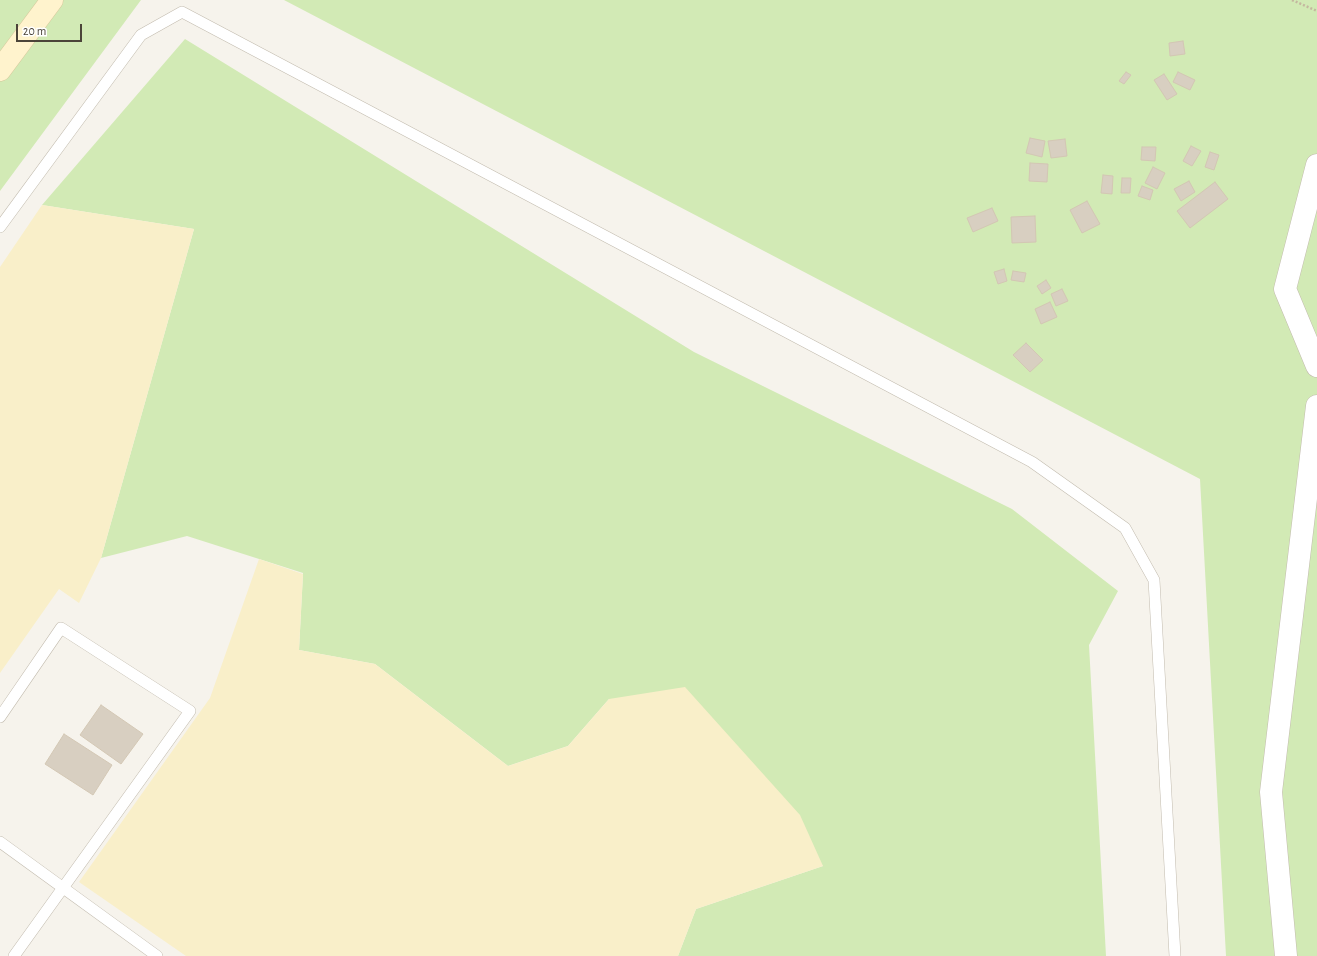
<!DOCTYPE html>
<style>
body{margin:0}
#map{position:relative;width:1317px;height:956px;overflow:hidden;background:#f6f3ec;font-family:"Alegreya Sans",sans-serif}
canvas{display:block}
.scale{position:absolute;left:16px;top:24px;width:66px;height:18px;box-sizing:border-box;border:2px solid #4b4439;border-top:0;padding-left:5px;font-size:12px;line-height:14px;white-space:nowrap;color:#4b4439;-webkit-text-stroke:3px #fff;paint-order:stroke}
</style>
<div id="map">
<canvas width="1317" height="956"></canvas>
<div class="scale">20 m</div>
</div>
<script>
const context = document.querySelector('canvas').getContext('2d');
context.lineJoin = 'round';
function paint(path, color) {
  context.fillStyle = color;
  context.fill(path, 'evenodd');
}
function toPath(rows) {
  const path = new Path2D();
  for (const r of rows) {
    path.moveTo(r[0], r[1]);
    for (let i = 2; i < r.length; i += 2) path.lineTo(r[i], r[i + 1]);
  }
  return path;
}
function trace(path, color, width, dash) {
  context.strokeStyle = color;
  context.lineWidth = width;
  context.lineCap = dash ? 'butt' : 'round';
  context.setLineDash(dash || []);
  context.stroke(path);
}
paint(toPath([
 [0,0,141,0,0,191],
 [284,0,1317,0,1317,956,1226,956,1200,479],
 [185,39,694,352,1012,509,1118,591,1089,645,1106,956,678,956,696,909,823,866,609,699,568,746,508,766,375,664,299,650,303,573,187,536,101,558,194,229,42,205]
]), '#d2eab5');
paint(toPath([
 [42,205,194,229,101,558,79,603,59,589,0,673,0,267],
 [259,559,303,574,299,650,375,664,508,766,568,746,609,699,685,687,800,815,823,866,696,909,678,956,186,956,79,882,210,698]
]), '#f9efc9');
const building = toPath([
 [1183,41,1185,54,1170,56,1169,43,1183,41],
 [1126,72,1131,75,1124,84,1119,81,1126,72],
 [1178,72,1195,80,1190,90,1173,82,1178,72],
 [1164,74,1177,94,1167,100,1154,80,1164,74],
 [1030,138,1045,141,1042,157,1026,153,1030,138],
 [1065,139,1067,156,1051,158,1048,141,1065,139],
 [1191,146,1201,151,1192,166,1183,161,1191,146],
 [1142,147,1156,147,1155,161,1141,160,1142,147],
 [1210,152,1219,155,1214,170,1205,167,1210,152],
 [1030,163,1048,164,1047,182,1029,181,1030,163],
 [1153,167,1165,173,1157,189,1145,183,1153,167],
 [1103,175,1113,176,1112,194,1101,193,1103,175],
 [1122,178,1131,178,1130,193,1121,193,1122,178],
 [1189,181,1195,192,1181,201,1174,189,1189,181],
 [1215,182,1228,199,1190,228,1177,211,1215,182],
 [1142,186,1153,190,1150,200,1138,196,1142,186],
 [1087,201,1100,224,1082,233,1070,210,1087,201],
 [992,208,998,221,973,232,967,218,992,208],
 [1035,216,1036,242,1012,243,1011,217,1035,216],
 [1004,269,1007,281,998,284,994,272,1004,269],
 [1013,271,1026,273,1024,282,1011,280,1013,271],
 [1046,280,1051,288,1042,294,1037,286,1046,280],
 [1062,289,1068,301,1056,306,1051,294,1062,289],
 [1050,302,1057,317,1041,324,1035,309,1050,302],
 [1026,343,1043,360,1030,372,1013,355,1026,343],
 [101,705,143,734,121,764,80,735,101,705],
 [64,734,112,765,93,795,45,764,64,734]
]);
paint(building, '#d8cfc1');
trace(building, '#d3c7b4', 1);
const service = toPath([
 [0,227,141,35,182,12,1032,462,1125,528,1154,580,1175,956],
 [0,717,61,628,190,711,14,956],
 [0,842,157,956]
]);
const tertiary = toPath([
 [1317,165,1285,289,1317,366],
 [1286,956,1271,792,1317,406]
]);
const secondary = toPath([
 [0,70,52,0]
]);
trace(service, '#c2bbae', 12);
trace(tertiary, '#c2bbae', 23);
trace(secondary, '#d6c79b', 23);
trace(toPath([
 [1292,0,1317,11]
]), '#c4b79f', 2.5, [2, 2]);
trace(service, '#fff', 11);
trace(tertiary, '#fff', 22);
trace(secondary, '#fff3cd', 22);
</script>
